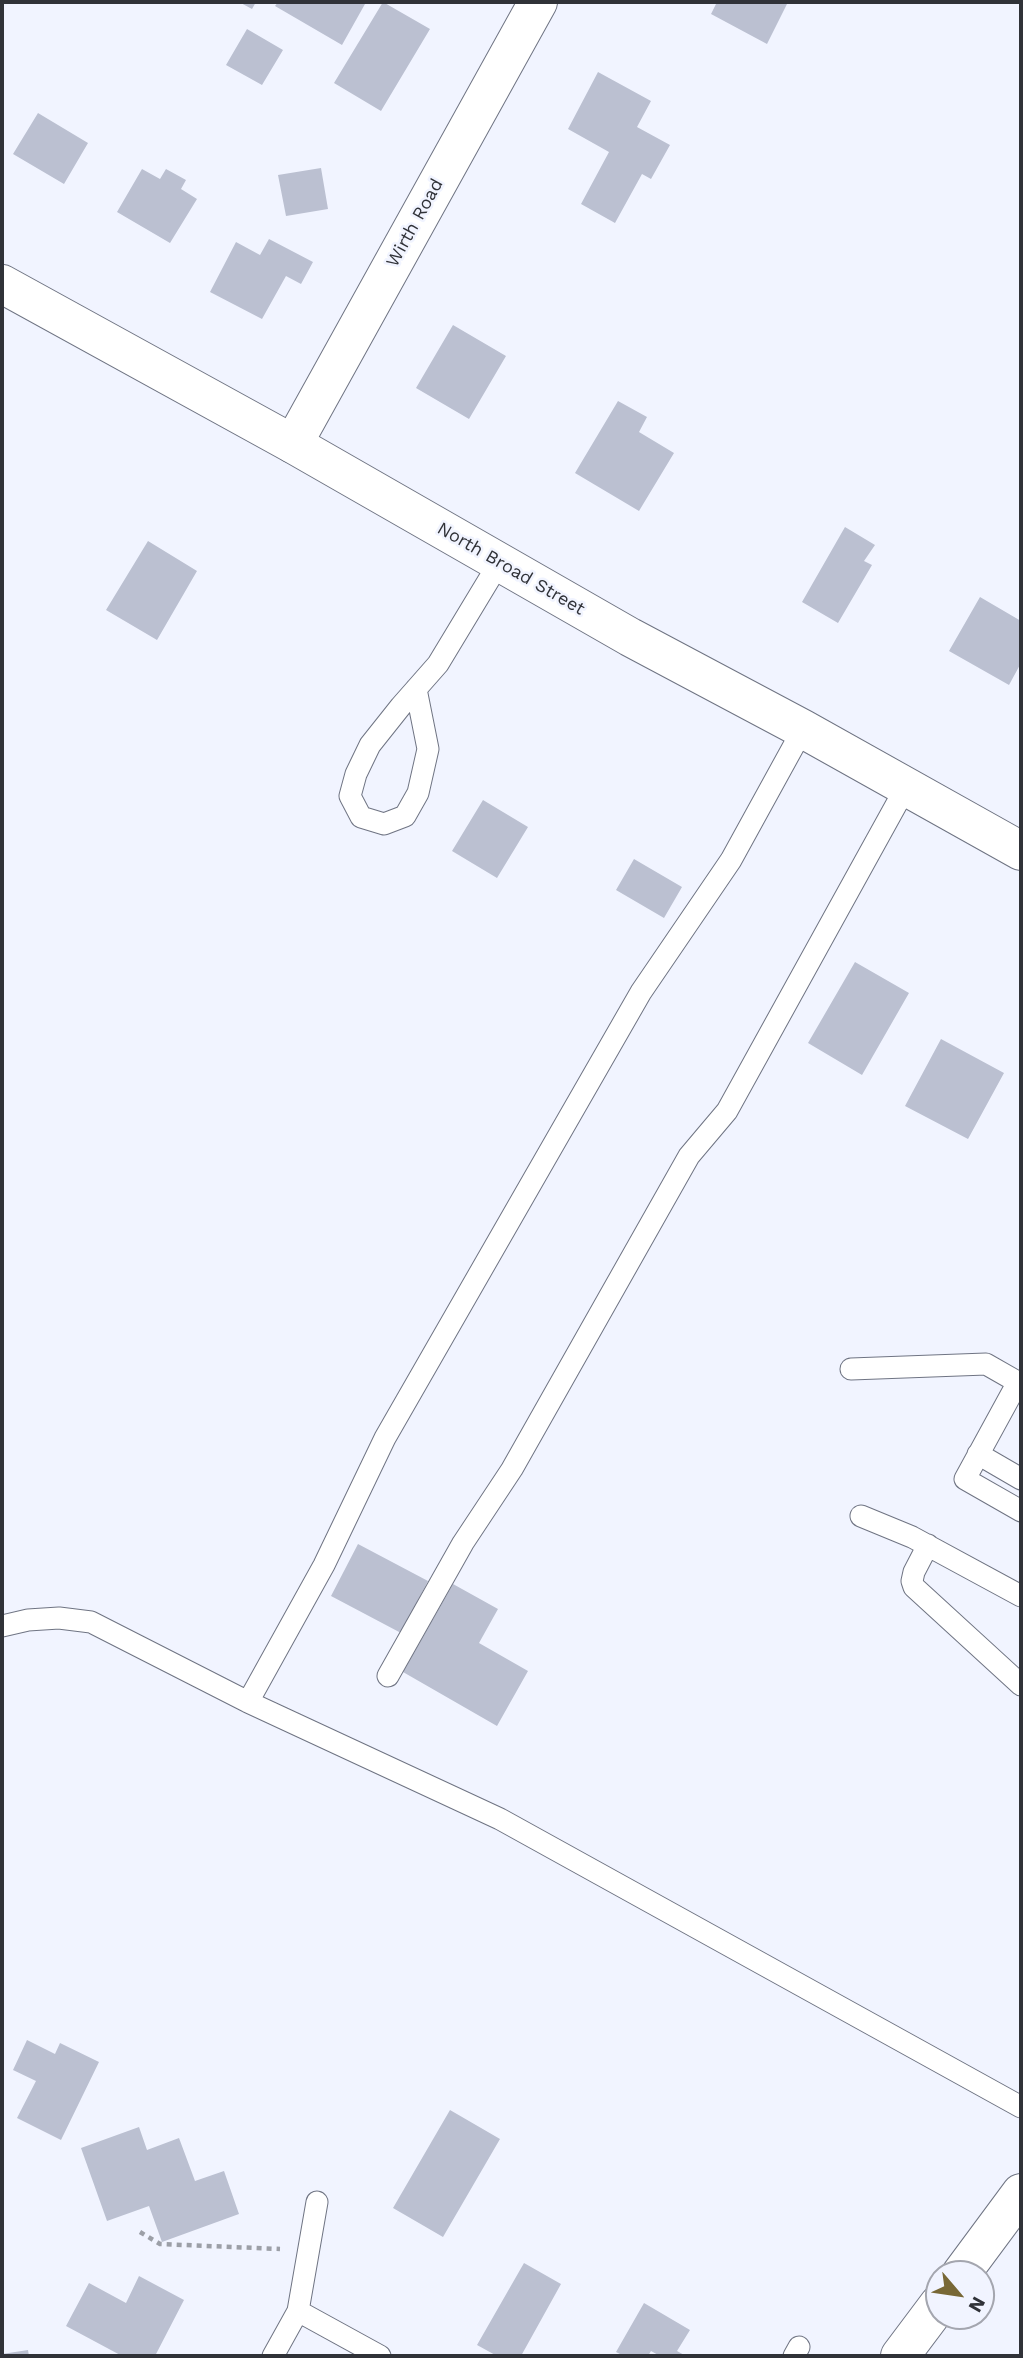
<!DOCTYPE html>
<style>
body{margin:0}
#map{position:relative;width:1023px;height:2358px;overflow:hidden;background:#f1f4ff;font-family:"Work Sans",sans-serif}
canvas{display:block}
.frame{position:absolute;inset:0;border:4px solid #303238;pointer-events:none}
.north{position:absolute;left:925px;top:2260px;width:70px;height:70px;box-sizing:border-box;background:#f1f4ff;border:2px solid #a4a6af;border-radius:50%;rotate:119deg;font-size:19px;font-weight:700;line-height:28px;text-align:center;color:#303238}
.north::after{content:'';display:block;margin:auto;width:24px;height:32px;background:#786836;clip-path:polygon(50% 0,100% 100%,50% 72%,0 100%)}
</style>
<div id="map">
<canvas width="1023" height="2358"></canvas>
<div class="frame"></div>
<div class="north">N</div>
</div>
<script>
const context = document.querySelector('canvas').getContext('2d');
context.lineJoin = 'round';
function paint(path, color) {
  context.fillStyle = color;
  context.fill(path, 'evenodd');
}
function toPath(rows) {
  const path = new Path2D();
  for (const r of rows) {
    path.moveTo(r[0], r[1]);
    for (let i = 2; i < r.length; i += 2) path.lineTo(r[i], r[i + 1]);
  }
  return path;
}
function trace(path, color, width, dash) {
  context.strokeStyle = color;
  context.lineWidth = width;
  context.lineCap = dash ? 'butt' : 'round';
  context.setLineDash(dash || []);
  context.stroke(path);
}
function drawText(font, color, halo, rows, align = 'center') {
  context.font = font + ' "Work Sans",sans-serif';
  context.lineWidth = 5;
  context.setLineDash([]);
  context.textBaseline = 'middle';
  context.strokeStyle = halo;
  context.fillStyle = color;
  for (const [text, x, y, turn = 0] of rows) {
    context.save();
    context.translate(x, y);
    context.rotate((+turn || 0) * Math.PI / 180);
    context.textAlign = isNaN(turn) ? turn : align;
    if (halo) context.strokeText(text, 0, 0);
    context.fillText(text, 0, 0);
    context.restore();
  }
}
paint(toPath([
 [239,2,256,2,252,9],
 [278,2,362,2,365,4,342,45,275,6],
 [383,2,430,29,381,111,334,83],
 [717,2,784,2,787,4,767,44,711,14],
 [247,29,283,50,262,85,226,65],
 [598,72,651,101,637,127,670,145,651,179,642,174,615,223,581,204,609,152,568,129],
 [38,113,88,143,64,184,13,154],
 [321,168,328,209,286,216,278,175],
 [142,169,160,179,166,169,186,180,181,189,197,199,170,243,117,212],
 [269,239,313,262,301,284,286,276,262,319,210,292,236,242,260,255],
 [453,325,506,356,469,419,416,388],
 [618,401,647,417,639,432,674,453,639,511,575,473],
 [845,527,875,545,864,561,872,565,838,623,802,602],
 [148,541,197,571,157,640,106,610],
 [980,597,1021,621,1021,663,1009,685,949,651],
 [483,800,528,827,497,878,452,851],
 [634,859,682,887,664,918,616,890],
 [855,962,909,993,862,1075,808,1043],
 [941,1039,1004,1073,968,1139,905,1106],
 [358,1544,428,1581,401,1633,331,1596],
 [453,1584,498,1609,479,1643,528,1671,497,1726,403,1672],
 [27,2040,55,2054,60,2043,99,2062,61,2140,17,2118,36,2081,13,2070],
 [450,2110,500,2139,443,2237,393,2208],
 [139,2127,147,2150,179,2138,195,2181,224,2171,239,2214,162,2242,149,2206,107,2221,81,2148],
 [524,2263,561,2284,521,2356,497,2356,477,2345],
 [139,2276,184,2300,155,2356,122,2356,66,2326,89,2283,126,2303],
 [644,2303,690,2330,677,2351,686,2356,660,2356,651,2351,648,2356,624,2356,616,2352],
 [28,2350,29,2356,2,2356,2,2354]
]), '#bbc0d1');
const lane = toPath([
 [416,689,428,749,418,793,405,816,384,824,361,817,350,796,356,774,370,745,401,706,416,689,438,664,499,563],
 [851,1369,986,1364,1021,1384],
 [1018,1382,965,1479,1021,1511],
 [978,1454,1021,1479],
 [861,1516,912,1537,1021,1596],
 [928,1545,914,1572,912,1581,914,1587,1021,1685],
 [2,1626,28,1620,59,1618,91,1622,248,1702,500,1819,1021,2107],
 [388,1676,463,1543,512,1469,689,1156,727,1111,906,787],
 [248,1702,324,1565,385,1438,641,992,731,860,803,729],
 [298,2311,317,2202],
 [273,2356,298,2311,380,2356],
 [794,2356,799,2347]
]);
const street = toPath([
 [293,444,538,2]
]);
const secondary = toPath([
 [2,284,293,444,630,637,803,729,1021,851]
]);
const primary = toPath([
 [961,2274,1021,2193],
 [900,2356,939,2304]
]);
trace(lane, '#6f7483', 23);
trace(street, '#6f7483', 40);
trace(secondary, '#6f7483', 40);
trace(primary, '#6f7483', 40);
trace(toPath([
 [140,2232,160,2244,280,2249]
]), '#9c9fa7', 4.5, [5, 5]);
trace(lane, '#fff', 21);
trace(street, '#fff', 38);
trace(secondary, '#fff', 38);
trace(primary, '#fff', 38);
drawText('18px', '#303238', '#f1f4ff', [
 ["Wirth Road",415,223,-61],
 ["North Broad Street",511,569,30]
]);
</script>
